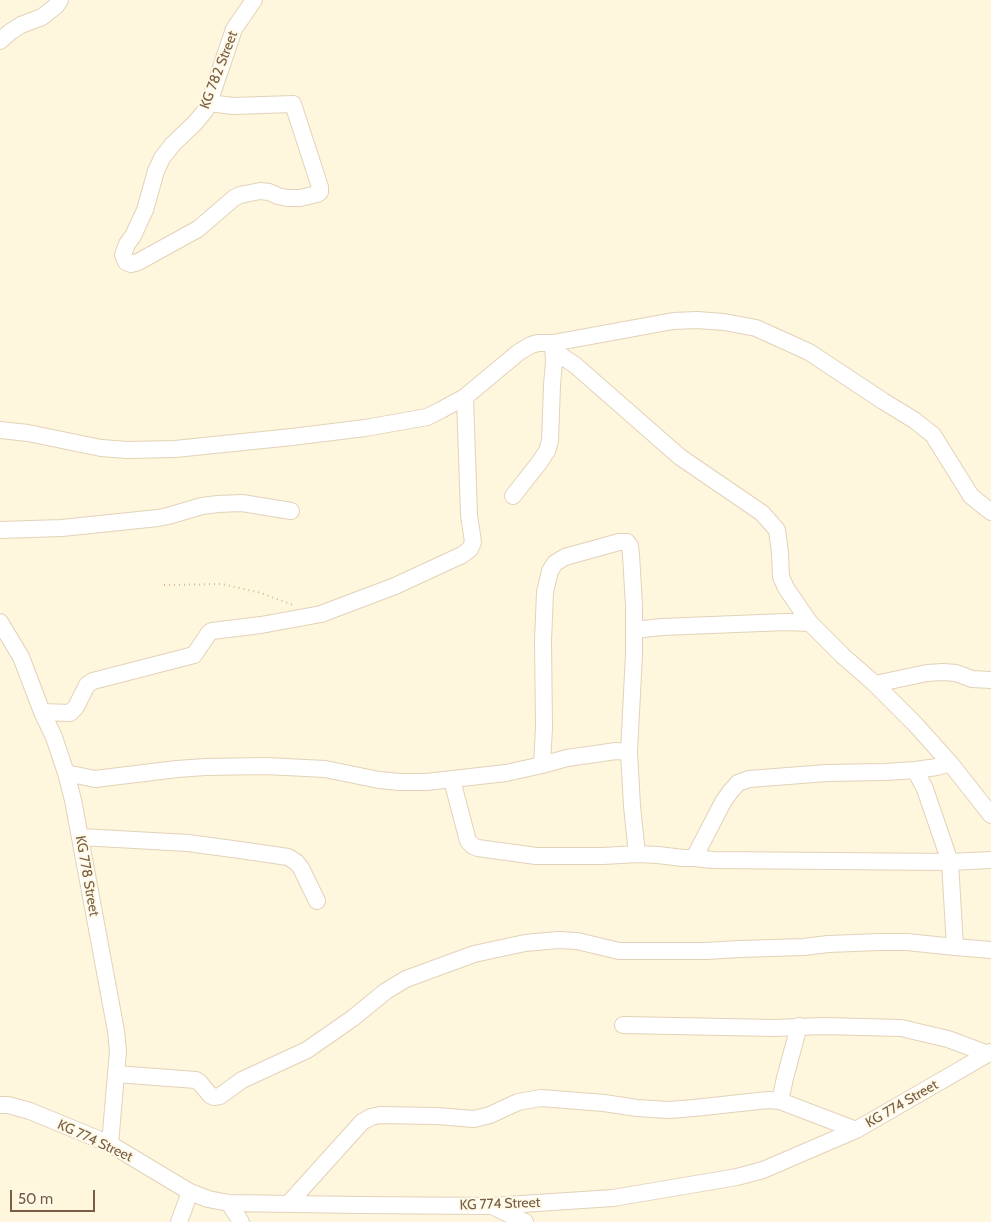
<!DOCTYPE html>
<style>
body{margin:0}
#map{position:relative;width:991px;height:1222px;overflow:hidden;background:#fef6dd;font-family:Cabin,sans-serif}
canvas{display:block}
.scale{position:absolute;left:10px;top:1190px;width:85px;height:22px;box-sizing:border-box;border:2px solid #765d44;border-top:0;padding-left:6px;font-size:15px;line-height:18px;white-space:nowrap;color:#765d44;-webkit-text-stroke:4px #fff9e6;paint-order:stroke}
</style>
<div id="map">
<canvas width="991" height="1222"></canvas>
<div class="scale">50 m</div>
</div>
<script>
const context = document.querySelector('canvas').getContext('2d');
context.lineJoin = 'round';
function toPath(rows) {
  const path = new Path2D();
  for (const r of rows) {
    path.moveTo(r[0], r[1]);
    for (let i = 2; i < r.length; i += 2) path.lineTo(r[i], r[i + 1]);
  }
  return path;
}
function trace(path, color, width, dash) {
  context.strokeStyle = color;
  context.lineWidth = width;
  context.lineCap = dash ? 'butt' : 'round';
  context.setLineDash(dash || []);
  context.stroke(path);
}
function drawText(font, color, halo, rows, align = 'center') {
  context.font = font + ' Cabin,sans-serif';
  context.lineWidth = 4;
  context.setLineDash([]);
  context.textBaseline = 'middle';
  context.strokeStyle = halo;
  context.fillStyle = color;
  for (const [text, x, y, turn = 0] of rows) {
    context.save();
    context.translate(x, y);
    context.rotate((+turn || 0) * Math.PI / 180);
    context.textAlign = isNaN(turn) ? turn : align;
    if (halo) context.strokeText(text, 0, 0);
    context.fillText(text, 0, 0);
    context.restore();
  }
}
const minor = toPath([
 [0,41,10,32,21,25,42,17,56,6,60,0],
 [209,103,233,106,293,104,320,187,320,192,317,194,300,198,288,198,278,196,269,192,260,191,240,195,234,198,198,229,138,262,131,264,126,262,123,255,127,244,133,236,145,210,156,171,162,158,173,144,195,123,205,111,209,103,234,29,254,0],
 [554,351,575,365,680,457,762,513,777,530,780,553,781,577,786,588,810,623],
 [0,430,28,433,101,448,127,450,175,449,292,437,365,428,427,417,441,410,465,397,519,352,531,345,538,343,553,343,673,321,697,320,724,322,756,328,809,352,883,401,914,420,933,435,971,496,991,512],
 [513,496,539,463,547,451,550,441,552,385,554,362,553,343],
 [0,530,62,528,158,518,168,516,202,506,218,504,242,503,291,511],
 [0,622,21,657,42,712,54,737,66,773,73,800,116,1031,118,1051,110,1144],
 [634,630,662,627,786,622,810,623,843,656,875,684,915,724,950,763,991,815],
 [875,684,927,673,943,672,956,673,972,679,991,680],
 [42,712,70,713,76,707,87,685,93,681,194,655,209,633,212,631,261,625,321,614,395,586,462,555,470,549,473,542,469,515,465,397],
 [629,752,632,806,637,854,658,855,683,858,694,858,723,802,730,792,738,783,749,779,827,773,885,772,915,770,937,767,950,763],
 [915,770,925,789,950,862,991,860],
 [66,773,95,779,177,769,205,767,266,766,325,769,379,780,400,782,426,782,506,773,542,765,567,758,616,751,629,752,634,654,634,605,631,555,630,546,627,542,619,542,565,557,555,563,550,571,545,592,543,641,544,727,542,765],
 [452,780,468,841,473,846,478,848,536,856,603,856,637,854],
 [81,837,188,843,240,850,288,857,296,862,301,868,317,901],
 [694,858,713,860,950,862,955,947,991,950],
 [623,1025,774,1028,823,1026,901,1028,948,1039,988,1054],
 [116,1074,196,1080,200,1083,210,1095,214,1097,220,1096,242,1080,307,1050,353,1018,386,991,406,979,474,954,525,943,558,940,577,941,619,951,706,951,739,949,804,947,828,944,879,942,907,942,955,947],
 [780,1101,856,1130],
 [0,1105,8,1105,30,1111,110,1144,190,1192,208,1199,229,1203,359,1205,492,1206,613,1198,737,1177,763,1170,856,1130,991,1052],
 [229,1203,241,1222],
 [289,1203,362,1122,371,1117,380,1115,437,1116,474,1119,490,1115,518,1102,541,1098,604,1103,637,1108,669,1110,694,1108,768,1100,780,1101,785,1078,799,1026],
 [494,1207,525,1222],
 [179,1222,190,1192]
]);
trace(minor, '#e3d2b9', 18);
trace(toPath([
 [164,585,222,584,261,593,293,605]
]), '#daba96', 2, [1, 4]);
trace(minor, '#fff', 16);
drawText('14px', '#765d44', '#fff9e6', [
 ["KG 782 Street",219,70,-69],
 ["KG 778 Street",87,876,80],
 ["KG 774 Street",902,1104,-30],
 ["KG 774 Street",95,1141,25],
 ["KG 774 Street",500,1204,-2]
]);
</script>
